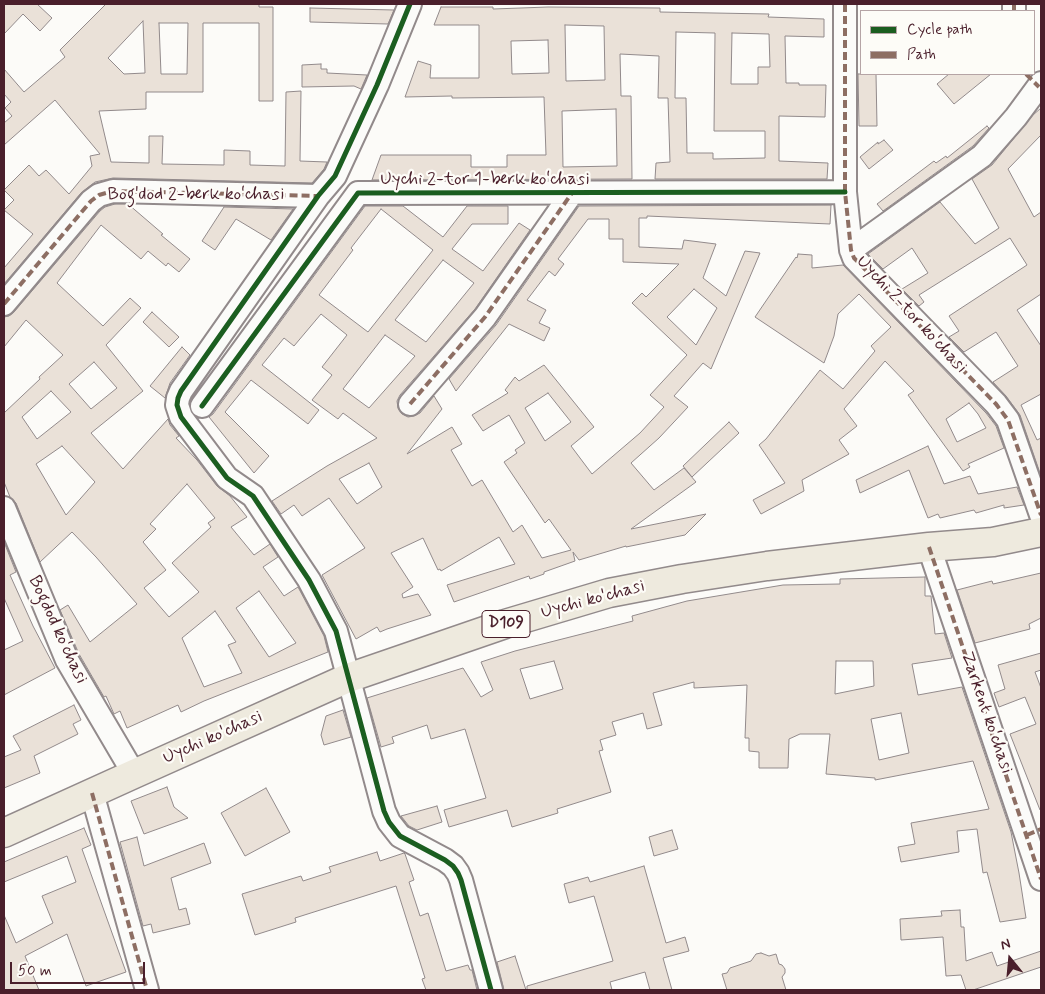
<!DOCTYPE html>
<meta charset="utf-8">
<style>
body{margin:0}
#map{position:relative;width:1045px;height:994px;overflow:hidden;background:#fcfbf8;font-family:Mynerve,sans-serif}
canvas{display:block}
.frame{position:absolute;inset:0;border:5px solid #4a1f2b;pointer-events:none}
.legend{position:absolute;left:860px;top:10px;width:175px;height:65px;box-sizing:border-box;background:#fdfcf7;border:1px solid #b5a4a5;margin:0;padding:6px 9px;list-style:none;font-size:15px;color:#4a1f2b}
.legend li{display:flex;align-items:center;gap:10px;height:25px}
.legend b{width:25px;border:1px solid #b5a4a5}
.north{position:absolute;left:985px;top:934px;width:50px;height:50px;-webkit-text-stroke:4px #fdfcf7;paint-order:stroke;rotate:343deg;font-size:14px;font-weight:700;line-height:20px;text-align:center;color:#4a1f2b}
.north::after{content:'';display:block;margin:auto;width:18px;height:22px;background:#4a1f2b;clip-path:polygon(50% 0,100% 100%,50% 72%,0 100%)}
.scale{position:absolute;left:10px;top:962px;width:135px;height:22px;box-sizing:border-box;border:2px solid #4a1f2b;border-top:0;padding-left:6px;font-size:15px;line-height:18px;white-space:nowrap;color:#4a1f2b;-webkit-text-stroke:4px #fdfcf7;paint-order:stroke}
</style>
<div id="map">
<canvas width="1045" height="994"></canvas>
<div class="frame"></div>
<ul class="legend">
<li><b style="height:6px;background:#1b5e20"></b>Cycle path</li>
<li><b style="height:6px;background:#8d6e63"></b>Path</li>
</ul>
<div class="north">N</div>
<div class="scale">50 m</div>
</div>
<script>
const context = document.querySelector('canvas').getContext('2d');
context.lineJoin = 'round';
function paint(path, color) {
  context.fillStyle = color;
  context.fill(path, 'evenodd');
}
function toPath(rows) {
  const path = new Path2D();
  for (const r of rows) {
    path.moveTo(r[0], r[1]);
    for (let i = 2; i < r.length; i += 2) path.lineTo(r[i], r[i + 1]);
  }
  return path;
}
function trace(path, color, width, dash) {
  context.strokeStyle = color;
  context.lineWidth = width;
  context.lineCap = dash ? 'butt' : 'round';
  context.setLineDash(dash || []);
  context.stroke(path);
}
function drawText(font, color, halo, rows, align = 'center') {
  context.font = font + ' Mynerve,sans-serif';
  context.lineWidth = 4.5;
  context.setLineDash([]);
  context.textBaseline = 'middle';
  context.strokeStyle = halo;
  context.fillStyle = color;
  for (const [text, x, y, turn = 0] of rows) {
    context.save();
    context.translate(x, y);
    context.rotate((+turn || 0) * Math.PI / 180);
    context.textAlign = isNaN(turn) ? turn : align;
    if (halo) context.strokeText(text, 0, 0);
    context.fillText(text, 0, 0);
    context.restore();
  }
}
const building = toPath([
 [4,4,37,4,52,18,40,31,23,14,4,34,4,4],
 [106,4,259,4,259,7,273,7,273,101,259,101,259,23,203,23,203,92,146,92,146,109,99,111,111,162,149,163,149,136,163,136,162,164,224,165,224,150,250,151,250,165,285,166,286,92,301,91,300,161,327,162,324,169,312,183,113,178,95,182,81,193,4,284,4,268,33,234,4,210,14,200,4,190,29,165,39,176,46,170,69,194,92,166,90,156,100,154,55,100,4,145,4,123,12,116,5,108,11,102,4,94,4,69,24,92,65,57,60,50,106,4],
 [143,21,145,73,124,74,108,58,143,21],
 [159,23,188,23,187,74,161,74,159,23],
 [441,7,493,7,493,9,548,7,660,8,660,12,769,14,768,17,824,19,824,37,785,36,786,83,799,83,799,85,826,85,825,117,779,116,779,161,828,163,827,179,655,179,656,163,670,162,668,98,658,98,659,56,620,54,621,96,631,96,632,179,372,180,381,155,471,155,471,167,507,167,507,155,546,155,544,97,452,98,452,96,405,97,418,61,431,65,430,78,479,78,479,25,434,25,441,7],
 [565,25,604,26,605,80,566,81,565,25],
 [676,32,715,33,714,131,765,131,765,158,713,159,713,153,687,153,686,98,675,98,676,32],
 [732,33,769,34,770,67,758,67,758,84,731,84,732,33],
 [548,40,549,73,512,74,511,41,548,40],
 [616,109,617,166,563,167,562,111,616,109],
 [310,8,394,10,388,24,310,22,310,8],
 [321,64,321,69,327,69,327,73,367,75,361,89,354,86,302,87,302,65,321,64],
 [858,74,876,74,877,126,859,126,858,74],
 [949,74,991,74,954,104,937,84,949,74],
 [1041,108,1041,135,1008,169,1034,217,1041,212,1041,294,1017,310,1041,346,1041,394,1021,405,1037,440,1041,438,1041,476,1020,415,1006,396,993,382,1018,366,996,332,964,352,949,337,959,331,949,316,1027,265,1010,238,919,295,924,302,919,306,902,289,928,273,912,248,883,269,868,254,940,202,975,244,999,228,972,179,992,165,1033,115,1041,108],
 [987,126,989,128,973,146,883,211,877,204,934,161,936,163,946,156,947,158,987,126],
 [884,140,893,150,869,169,860,157,878,142,878,144,884,140],
 [115,204,128,204,163,234,161,235,190,259,179,272,168,263,166,266,148,251,141,259,101,225,57,283,103,326,130,298,141,308,106,345,143,391,91,433,123,469,168,419,170,425,179,436,176,438,197,460,217,486,230,496,247,517,231,527,254,555,270,544,278,557,263,567,284,596,298,587,324,636,328,652,204,701,181,712,178,705,127,728,120,711,114,714,106,696,104,697,79,654,60,610,68,605,90,642,137,604,96,557,72,532,40,562,16,503,10,497,4,482,4,413,40,379,39,377,63,355,26,320,4,347,4,317,9,316,14,312,100,211,105,207,115,204],
 [94,362,117,388,91,409,69,384,94,362],
 [51,391,71,412,37,439,22,417,51,391],
 [62,446,95,482,66,515,36,464,62,446],
 [187,484,215,518,208,523,211,527,172,563,199,592,169,617,144,588,166,570,143,542,156,529,150,524,187,484],
 [259,591,296,643,269,657,236,608,259,591],
 [215,611,236,642,228,645,242,673,204,687,182,638,215,611],
 [831,205,830,224,647,216,647,218,639,218,639,247,682,249,684,240,716,244,703,278,726,296,745,251,760,253,711,369,703,363,674,396,688,407,659,438,631,463,654,490,684,468,696,482,631,529,706,514,685,535,626,547,626,546,579,560,573,552,575,561,544,572,544,574,530,579,529,576,454,602,447,585,515,564,499,537,441,571,440,569,438,570,423,538,391,553,413,587,402,594,403,598,418,594,431,615,387,629,380,632,377,627,356,639,322,575,365,548,329,498,302,516,294,505,281,514,272,501,327,466,377,438,343,413,338,419,312,400,332,375,322,367,347,335,321,314,294,346,284,338,262,365,319,410,308,424,251,380,225,412,269,456,254,473,209,417,213,414,365,206,403,206,443,237,467,206,508,206,508,224,472,224,452,249,483,271,519,223,530,230,475,309,400,395,397,401,398,408,402,414,408,417,414,416,420,413,434,396,442,409,407,454,452,427,462,444,451,450,472,486,482,480,513,532,522,525,542,558,571,550,549,519,545,523,504,462,517,453,515,450,525,443,509,415,483,431,472,415,508,393,505,390,515,377,519,381,544,365,594,427,571,446,592,474,640,433,664,407,650,395,687,355,632,303,642,293,646,297,679,264,623,262,623,239,609,239,609,219,588,219,558,259,564,264,555,276,549,271,527,300,546,310,539,323,550,328,544,341,509,324,456,391,449,379,496,325,579,206,831,205],
 [381,209,433,250,368,332,319,295,353,250,351,248,381,209],
 [443,260,474,283,426,342,395,320,443,260],
 [694,289,717,308,696,345,667,317,694,289],
 [385,335,415,356,369,408,343,389,385,335],
 [548,393,571,422,545,441,525,408,548,393],
 [369,463,382,487,357,504,339,479,369,463],
 [224,207,293,209,271,240,236,219,215,250,202,241,224,207],
 [798,254,812,255,812,268,843,265,986,413,996,426,1004,448,968,464,970,467,963,471,908,395,914,391,885,361,844,409,857,426,839,440,849,454,802,480,804,491,761,514,753,500,785,483,759,445,766,439,820,370,843,389,875,351,871,346,891,327,859,294,838,314,834,336,824,363,755,317,796,257,797,258,798,254],
 [969,403,978,414,986,428,957,442,946,419,969,403],
 [152,312,179,337,169,347,143,322,152,312],
 [182,347,190,355,170,383,165,398,150,386,182,347],
 [729,422,739,433,692,477,683,466,729,422],
 [928,446,944,484,970,476,978,494,1017,487,1024,505,1004,508,1004,505,976,513,974,510,940,518,938,514,928,518,909,470,860,493,856,480,928,446],
 [4,542,16,572,10,575,33,626,55,668,4,695,4,650,23,641,4,598,4,542],
 [1041,573,1041,618,1029,624,1030,629,975,643,957,590,992,581,993,584,1041,573],
 [925,577,925,596,931,596,935,634,944,633,952,658,912,664,918,695,962,687,1011,832,1019,873,1026,918,1000,922,987,872,983,873,977,829,957,831,959,852,901,862,898,847,915,844,911,823,989,809,973,761,875,780,875,778,826,774,830,734,800,734,789,739,788,768,759,768,759,752,749,751,749,738,745,738,747,685,694,688,694,682,653,693,662,725,647,729,643,713,612,722,616,735,600,740,603,750,599,751,611,792,557,809,558,813,512,827,507,810,449,827,444,810,486,798,465,729,431,739,427,725,392,737,394,743,381,747,367,698,463,668,481,697,493,690,481,662,515,651,633,621,632,616,687,601,783,585,840,584,840,579,925,577],
 [554,661,563,689,530,699,520,669,554,661],
 [836,661,873,661,874,686,835,694,836,661],
 [901,713,909,753,879,760,871,719,901,713],
 [1041,653,1041,670,1035,672,1041,688,1041,810,1040,810,1010,734,1036,724,1025,697,999,707,994,693,1005,689,998,665,1041,653],
 [74,705,81,720,73,724,78,734,34,756,40,773,4,788,4,757,21,750,13,736,74,705],
 [343,710,351,737,324,745,321,735,326,716,343,710],
 [167,787,174,807,188,818,144,834,131,801,167,787],
 [266,788,290,832,245,856,221,813,266,788],
 [437,806,442,822,417,830,409,826,401,816,437,806],
 [84,828,91,845,82,849,126,972,86,986,67,934,25,956,39,990,4,990,4,915,16,943,53,923,42,896,76,882,67,856,4,882,4,862,84,828],
 [672,830,678,849,654,856,649,837,672,830],
 [137,837,144,866,204,843,211,863,171,878,179,910,186,908,190,924,153,933,151,924,143,926,120,842,137,837],
 [377,852,380,861,404,853,405,854,414,880,409,882,420,916,428,913,446,971,468,965,470,970,472,970,477,990,426,990,422,979,425,978,396,886,295,918,296,922,255,935,242,894,301,876,303,881,331,872,329,867,377,852],
 [644,866,666,943,685,937,689,951,663,958,672,990,650,990,645,972,610,982,612,990,527,990,527,986,613,961,594,896,569,903,564,884,588,877,590,882,644,866],
 [960,910,961,927,964,927,966,961,992,952,997,966,1041,951,1041,967,973,990,966,990,961,975,946,976,943,937,901,940,900,919,942,916,941,911,960,910],
 [761,953,769,956,776,954,779,964,782,965,785,969,785,973,782,977,786,990,727,990,722,974,727,973,730,968,751,961,756,954,761,953],
 [515,956,526,990,504,990,497,962,515,956]
]);
paint(building, '#eae1d8');
trace(building, '#928a8b', 1);
const minor = toPath([
 [410,4,377,85,335,176,318,196,181,391,178,398,177,405,181,417,227,478,253,496,309,580,336,631,384,811,389,822,400,836,445,860,453,866,458,873,461,880,491,990],
 [845,4,845,192,851,250,854,258,996,404,1008,420,1041,515],
 [1014,4,1014,11],
 [851,250,982,156,1016,117,1041,83],
 [4,304,91,201,99,195,113,191,318,196],
 [410,404,485,317,572,193],
 [202,406,358,193,845,192],
 [4,508,67,660,134,774],
 [929,547,1041,879],
 [92,793,147,990]
]);
const major = toPath([
 [4,833,134,774,348,678,505,624,609,593,682,579,767,566,929,547,993,542,1041,532]
]);
trace(minor, '#928a8b', 26);
trace(major, '#928a8b', 31);
trace(minor, '#fbfbf9', 22);
trace(major, '#eeeade', 28);
trace(toPath([
 [845,4,845,192,851,250,854,258,996,404,1008,420,1041,515],
 [1014,4,1014,11],
 [1026,74,1039,87],
 [4,304,91,201,99,195,113,191,318,196],
 [410,404,485,317,572,193],
 [929,547,1041,879],
 [92,793,147,990],
 [1027,835,1041,829]
]), '#8d6e63', 4, [8, 4]);
trace(toPath([
 [410,4,377,85,335,176,318,196,181,391,178,398,177,405,181,417,227,478,253,496,309,580,336,631,384,811,389,822,400,836,445,860,453,866,458,873,461,880,491,990],
 [202,406,358,193,845,192]
]), '#1b5e20', 5);
for (const [x, y, w] of [
 [506,624,48]
]) {
  const box = new Path2D();
  box.roundRect(x - w / 2, y - 13.5, w, 27, 4);
  context.fillStyle = '#fdfcf7';
  context.fill(box);
  trace(box, '#4a1f2b', 1);
}
drawText('bold 16px', '#4a1f2b', null, [
 ["D109",506,624]
]);
drawText('18px', '#4a1f2b', '#fdfcf7', [
 ["Uychi 2-tor 1-berk koʻchasi",485,180],
 ["Bog'dod 2-berk koʻchasi",196,195],
 ["Uychi 2-tor koʻchasi",911,315,47],
 ["Uychi ko'chasi",593,600,-15],
 ["Bogdod koʻchasi",57,630,65],
 ["Zarkent koʻchasi",986,713,71],
 ["Uychi ko'chasi",213,738,-24]
]);
</script>
